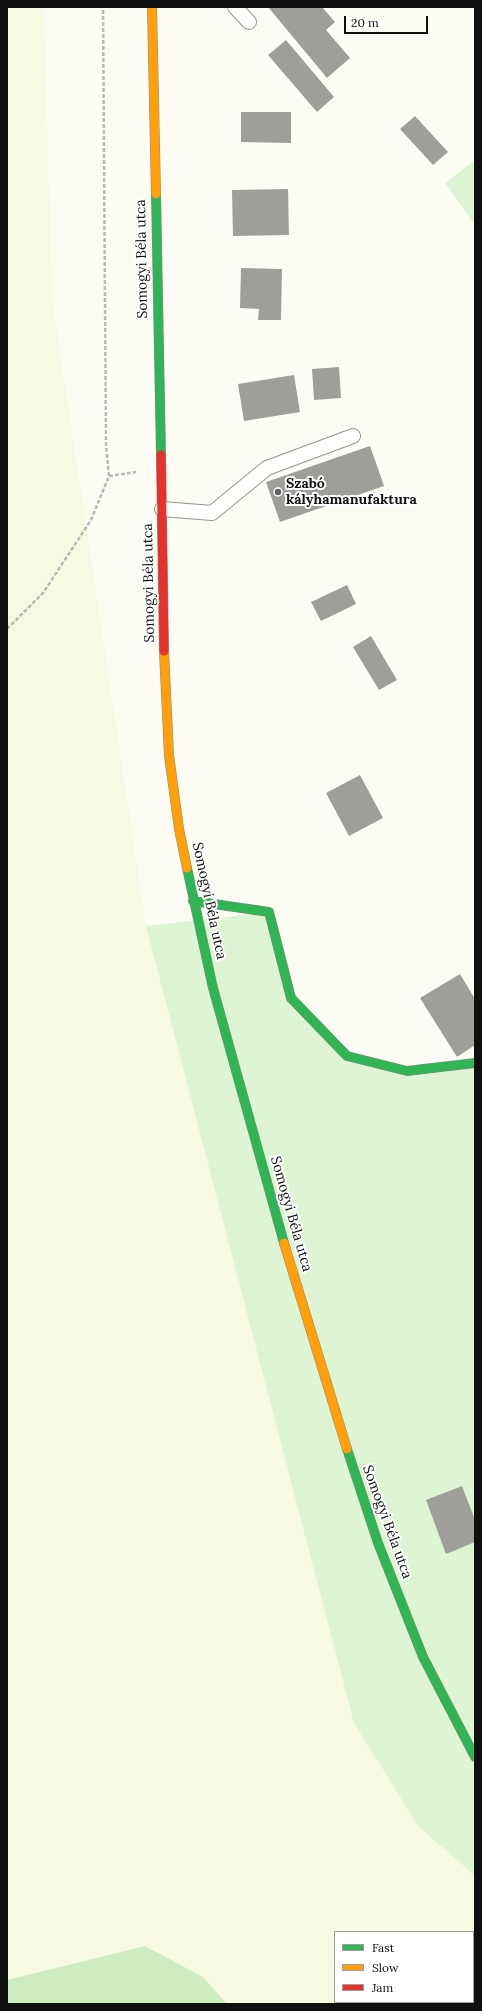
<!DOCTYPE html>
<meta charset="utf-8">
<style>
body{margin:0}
#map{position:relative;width:482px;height:2011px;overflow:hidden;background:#fcfcf5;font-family:Lora,serif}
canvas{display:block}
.frame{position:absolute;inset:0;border:8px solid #0f0f0f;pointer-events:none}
.legend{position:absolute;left:334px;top:1931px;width:140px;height:72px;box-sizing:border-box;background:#fff;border:1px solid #9f9f9f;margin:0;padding:5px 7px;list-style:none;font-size:12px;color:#0f0f0f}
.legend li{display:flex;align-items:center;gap:8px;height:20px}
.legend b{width:20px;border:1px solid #9f9f9f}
.scale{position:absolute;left:344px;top:16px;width:84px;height:18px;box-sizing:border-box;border:2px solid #0f0f0f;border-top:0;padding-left:5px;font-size:12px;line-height:14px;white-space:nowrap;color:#0f0f0f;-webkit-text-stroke:3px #fff;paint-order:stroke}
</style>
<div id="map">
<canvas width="482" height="2011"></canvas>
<div class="frame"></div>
<ul class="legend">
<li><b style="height:5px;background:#30b455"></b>Fast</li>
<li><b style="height:5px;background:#ff9f0a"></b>Slow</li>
<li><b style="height:5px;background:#e5322d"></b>Jam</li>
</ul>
<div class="scale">20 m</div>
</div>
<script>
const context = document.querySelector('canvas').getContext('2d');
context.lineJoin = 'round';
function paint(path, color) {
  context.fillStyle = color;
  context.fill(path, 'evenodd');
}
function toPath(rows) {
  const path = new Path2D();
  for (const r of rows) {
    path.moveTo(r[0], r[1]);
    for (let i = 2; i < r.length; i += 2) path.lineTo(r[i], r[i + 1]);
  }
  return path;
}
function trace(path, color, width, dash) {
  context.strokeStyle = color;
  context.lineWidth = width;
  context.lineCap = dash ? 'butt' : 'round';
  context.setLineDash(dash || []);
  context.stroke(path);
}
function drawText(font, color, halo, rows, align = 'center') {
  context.font = font + ' Lora,serif';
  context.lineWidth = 4;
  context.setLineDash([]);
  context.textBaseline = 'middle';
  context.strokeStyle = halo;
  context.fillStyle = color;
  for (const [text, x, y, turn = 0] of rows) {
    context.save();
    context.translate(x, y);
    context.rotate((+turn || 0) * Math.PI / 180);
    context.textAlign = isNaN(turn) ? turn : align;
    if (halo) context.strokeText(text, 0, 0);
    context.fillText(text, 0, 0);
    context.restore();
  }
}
paint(toPath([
 [7,7,44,7,52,298,146,926,419,1827,475,1876,475,2004,227,2004,202,1977,145,1946,7,1980],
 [335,1932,473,1932,473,2002,335,2002]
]), '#f7fae0');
paint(toPath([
 [475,160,475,225,445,183],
 [269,912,291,998,347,1056,407,1071,475,1063,475,1876,419,1827,354,1723,146,926]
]), '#dff4d3');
paint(toPath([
 [145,1946,203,1977,227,2004,7,2004,7,1980]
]), '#cdedc0');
paint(toPath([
 [268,7,322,7,335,22,326,30,350,58,327,78],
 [286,40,334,97,317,112,268,55],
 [241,112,291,112,291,143,241,142],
 [415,116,448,152,433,165,400,129],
 [288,189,289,235,233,236,232,190],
 [241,268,282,269,281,320,258,320,259,309,240,308],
 [339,367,341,398,314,400,312,369],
 [294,375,300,412,244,421,238,384],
 [370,446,384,486,280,522,266,482],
 [347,585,356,604,321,621,311,602],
 [371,636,397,680,379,690,353,647],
 [360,775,383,818,349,836,326,793],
 [460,974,475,999,475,1045,457,1057,420,998],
 [462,1486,475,1520,475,1542,446,1554,426,1500]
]), '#a09e9a');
const lane = toPath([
 [235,7,249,22],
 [162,509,212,513,267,468,353,436]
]);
const fast = toPath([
 [156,194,161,455],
 [187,868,213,988,284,1243],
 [193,901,269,912,291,998,347,1056,407,1071,475,1063],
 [347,1449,378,1543,423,1657,475,1757]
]);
const slow = toPath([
 [152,7,156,194],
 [164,651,169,755,179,829,187,868],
 [284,1243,347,1449]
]);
const jam = toPath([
 [161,455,164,651]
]);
trace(lane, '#969693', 16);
trace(fast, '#8c8c89', 10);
trace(slow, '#8c8c89', 10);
trace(jam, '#8c8c89', 10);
trace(toPath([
 [109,476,136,472],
 [7,629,43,593,91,520,109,476,106,445,103,7]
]), '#b9b9b8', 2.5, [4, 2]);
trace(lane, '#fffffe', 14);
trace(fast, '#30b455', 9);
trace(slow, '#ff9f0a', 9);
trace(jam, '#e5322d', 9);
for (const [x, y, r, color] of [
 [278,492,4,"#626260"]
]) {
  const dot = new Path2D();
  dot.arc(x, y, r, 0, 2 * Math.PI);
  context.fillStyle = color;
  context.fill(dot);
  trace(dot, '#fff', 1.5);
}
drawText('14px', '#0f0f0f', '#fff', [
 ["Somogyi Béla utca",142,259,-91],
 ["Somogyi Béla utca",149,583,-91],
 ["Somogyi Béla utca",209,901,78],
 ["Somogyi Béla utca",291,1214,74],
 ["Somogyi Béla utca",387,1522,70]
]);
drawText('bold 14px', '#0f0f0f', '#fff', [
 ["Szabó",286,484],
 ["kályhamanufaktura",286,500]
], 'left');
</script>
